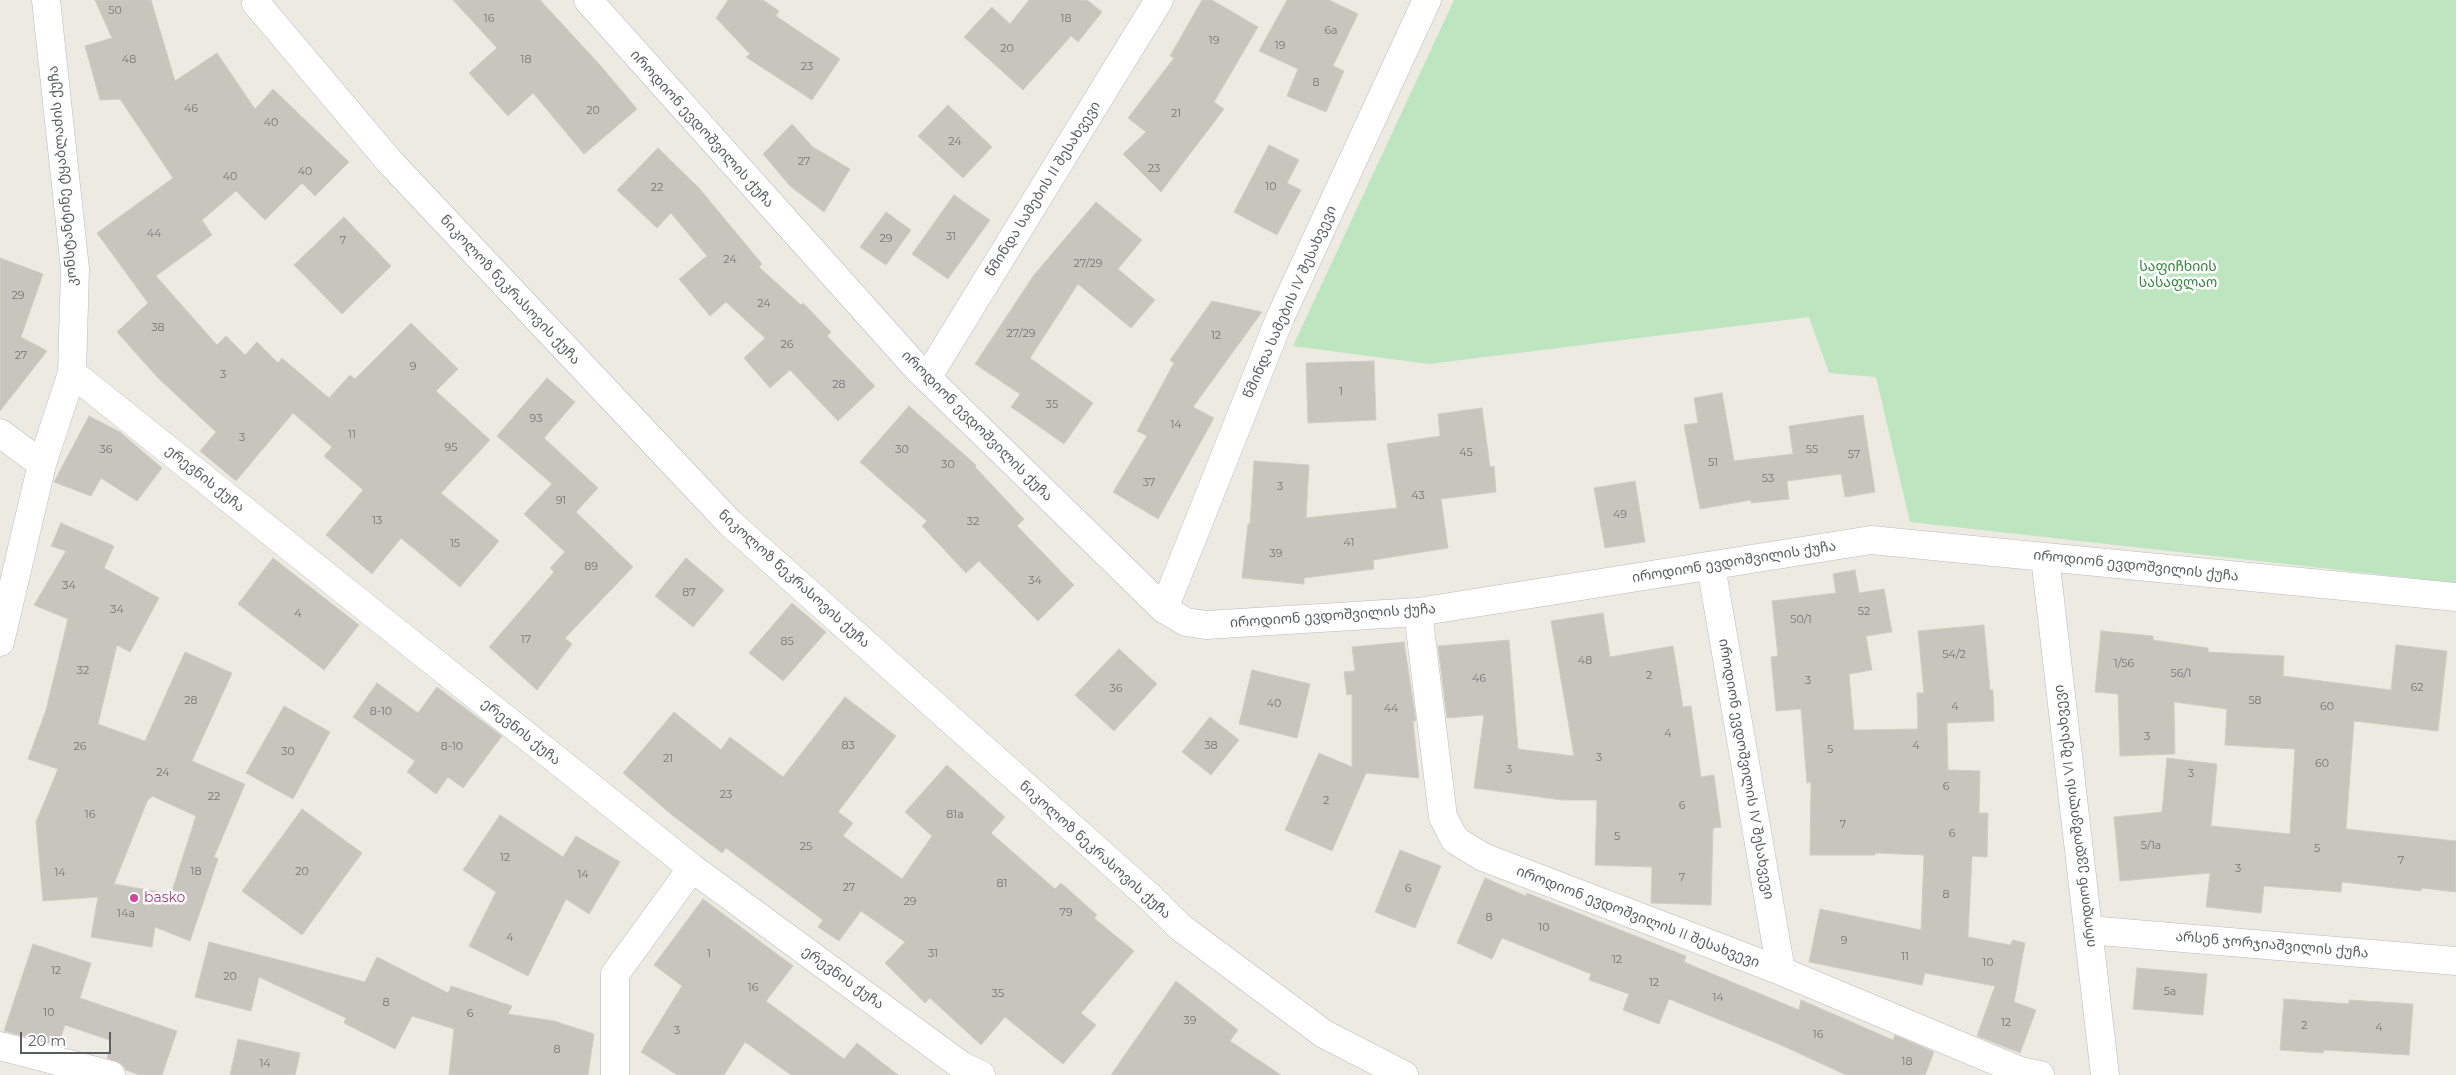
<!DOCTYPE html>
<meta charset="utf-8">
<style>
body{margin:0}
#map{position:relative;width:2456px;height:1075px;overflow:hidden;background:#edebe1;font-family:Montserrat,sans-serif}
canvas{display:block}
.scale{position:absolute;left:20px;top:1032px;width:91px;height:22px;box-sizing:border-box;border:2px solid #5a5d62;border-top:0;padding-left:6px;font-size:15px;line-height:18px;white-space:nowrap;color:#5a5d62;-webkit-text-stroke:4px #fff;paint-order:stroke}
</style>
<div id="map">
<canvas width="2456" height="1075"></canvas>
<div class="scale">20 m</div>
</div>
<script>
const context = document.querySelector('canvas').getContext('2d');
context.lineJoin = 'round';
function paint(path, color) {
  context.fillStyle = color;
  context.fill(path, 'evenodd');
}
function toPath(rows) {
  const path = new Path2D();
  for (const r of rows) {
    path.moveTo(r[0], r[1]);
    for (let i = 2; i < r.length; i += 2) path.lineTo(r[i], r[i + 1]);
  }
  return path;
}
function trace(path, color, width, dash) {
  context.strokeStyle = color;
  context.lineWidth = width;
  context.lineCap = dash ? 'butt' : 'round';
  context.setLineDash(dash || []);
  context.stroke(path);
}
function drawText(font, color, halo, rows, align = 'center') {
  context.font = font + ' Montserrat,"Noto Sans Georgian",sans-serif';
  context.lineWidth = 5;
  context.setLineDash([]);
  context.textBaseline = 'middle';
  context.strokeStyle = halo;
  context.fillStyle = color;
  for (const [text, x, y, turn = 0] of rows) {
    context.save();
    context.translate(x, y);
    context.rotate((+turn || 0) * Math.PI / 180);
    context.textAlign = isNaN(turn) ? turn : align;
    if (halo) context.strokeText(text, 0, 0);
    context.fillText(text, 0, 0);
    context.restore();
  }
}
paint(toPath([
 [1454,0,2456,0,2456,583,1910,522,1876,377,1829,373,1809,317,1429,364,1293,346]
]), '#bde5bf');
const building = toPath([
 [95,0,151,0,175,81,217,53,255,109,273,89,349,162,315,196,302,183,265,220,236,191,202,220,212,235,156,276,217,345,226,336,245,355,257,342,278,363,282,358,329,398,350,375,355,379,411,323,458,369,436,391,490,440,441,493,499,541,460,587,401,538,372,574,326,535,363,490,324,456,332,447,293,413,236,481,200,451,216,432,158,378,117,332,148,303,97,233,173,178,120,99,100,100,85,46,112,38,95,0],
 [453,0,540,0,600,65,637,109,584,154,533,93,508,116,469,73,497,48,453,0],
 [728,0,763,0,779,11,776,16,840,59,812,100,746,57,750,54,716,18,728,0],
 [1029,0,1087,0,1102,12,1078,42,1071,36,1023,90,964,37,992,7,1010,24,1029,0],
 [1202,0,1212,0,1258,27,1214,102,1224,109,1161,192,1123,154,1146,132,1128,118,1174,58,1170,56,1202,0],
 [1287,0,1329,0,1358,14,1333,66,1344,71,1326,112,1287,96,1298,69,1259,51,1287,0],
 [948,105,992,147,963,178,918,136,948,105],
 [792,124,813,147,850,169,824,212,790,186,763,154,792,124],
 [1269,145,1299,160,1287,183,1301,190,1277,235,1234,212,1269,145],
 [658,148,699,188,762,264,759,267,801,305,803,303,831,332,827,336,875,386,838,421,790,370,770,388,744,358,765,338,726,302,710,316,679,279,707,256,671,213,657,228,617,190,658,148],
 [954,195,990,220,948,279,912,254,954,195],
 [1096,202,1142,240,1118,269,1155,300,1131,328,1078,284,1030,358,1093,403,1064,444,1011,407,1020,394,975,364,1034,275,1096,202],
 [886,212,911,230,886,265,860,247,886,212],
 [344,217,391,266,342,314,294,265,344,217],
 [0,258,43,274,21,337,47,351,0,411,0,258],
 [1212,301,1262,312,1193,407,1214,418,1158,519,1113,492,1147,436,1137,431,1174,363,1170,360,1212,301],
 [1374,361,1376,420,1308,423,1306,363,1374,361],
 [547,378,575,402,544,438,598,488,576,512,633,567,565,638,572,644,537,690,489,647,554,572,550,568,565,552,524,514,552,484,497,436,547,378],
 [1722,393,1734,461,1793,454,1789,426,1863,415,1875,492,1845,497,1841,474,1787,481,1789,499,1751,503,1751,500,1700,509,1684,425,1698,423,1694,398,1722,393],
 [909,406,976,465,975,467,1024,519,1017,526,1074,585,1038,621,979,561,966,573,922,526,927,521,860,462,909,406],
 [1482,408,1490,467,1494,466,1496,492,1441,499,1448,548,1373,560,1374,569,1304,578,1304,584,1242,578,1248,524,1250,524,1254,461,1309,465,1306,518,1397,508,1387,444,1440,436,1438,414,1482,408],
 [89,416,120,432,162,468,137,501,101,478,91,496,54,482,89,416],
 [1635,481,1645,542,1605,548,1594,488,1635,481],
 [61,523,114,546,104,568,159,598,130,652,117,645,98,724,145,741,185,652,232,673,192,761,245,784,214,857,218,859,190,941,155,927,152,947,91,937,98,897,43,901,36,822,58,769,28,759,46,710,68,619,34,605,66,551,51,546,61,523],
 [152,796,196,816,171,894,114,884,148,799,150,799,152,796],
 [273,558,359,625,324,670,238,604,273,558],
 [686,558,724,590,693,627,655,596,686,558],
 [1855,570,1859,593,1884,589,1892,632,1866,636,1872,670,1849,674,1854,730,1918,729,1917,693,1924,693,1918,631,1984,625,1990,690,1993,690,1994,721,1947,723,1948,770,1980,771,1979,813,1988,813,1987,857,1972,856,1968,937,2010,945,2013,940,2025,943,2014,1002,2036,1010,2020,1053,1977,1036,1995,986,1925,973,1922,985,1809,962,1820,909,1921,930,1924,855,1875,853,1875,855,1810,855,1811,782,1807,783,1801,709,1776,711,1771,657,1778,656,1772,601,1836,593,1833,574,1855,570],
 [792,603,826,632,783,681,749,653,792,603],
 [1603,613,1610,657,1673,646,1683,707,1691,706,1701,777,1714,775,1721,827,1713,828,1711,905,1651,903,1652,867,1595,865,1597,800,1562,800,1474,788,1484,715,1447,718,1438,646,1509,640,1518,749,1574,756,1551,621,1603,613],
 [2101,631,2153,636,2153,640,2208,648,2208,652,2284,656,2283,676,2391,690,2396,645,2447,651,2438,731,2354,721,2346,829,2456,841,2456,892,2422,888,2421,891,2342,882,2341,892,2264,886,2261,913,2206,907,2210,873,2120,881,2114,817,2162,812,2167,758,2217,764,2211,826,2290,834,2295,749,2225,745,2227,709,2174,702,2175,754,2120,756,2118,694,2095,692,2101,631],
 [1404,642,1416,721,1413,721,1419,778,1366,773,1332,851,1285,830,1319,753,1352,767,1352,694,1347,695,1344,672,1355,671,1352,647,1404,642],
 [1119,649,1157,684,1114,731,1075,695,1119,649],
 [1252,670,1310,684,1297,738,1239,724,1252,670],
 [377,683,418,713,437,687,502,736,463,788,448,777,436,794,407,772,415,761,353,717,377,683],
 [845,697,896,736,838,812,853,823,843,836,902,879,932,836,905,812,947,765,1005,817,991,833,1055,889,1061,883,1097,915,1094,918,1134,951,1081,1013,1096,1025,1063,1064,1005,1017,981,1045,930,998,925,1003,885,963,905,942,861,911,839,941,818,927,823,920,726,848,722,853,672,815,623,773,674,712,721,750,730,737,783,777,845,697],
 [284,706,330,732,293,799,246,773,284,706],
 [1210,717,1239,740,1211,775,1182,752,1210,717],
 [302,809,362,853,302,935,242,891,302,809],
 [500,815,563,857,576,836,620,862,589,914,566,899,528,976,469,946,496,892,463,870,500,815],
 [1400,850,1441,866,1415,928,1375,912,1400,850],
 [1485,878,1526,896,1527,893,1686,956,1684,962,1799,1010,1801,1000,1893,1040,1895,1035,1934,1052,1925,1075,1846,1075,1781,1045,1669,999,1659,1024,1623,1010,1629,994,1589,980,1591,974,1502,938,1492,959,1457,943,1485,878],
 [703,899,793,966,766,1001,844,1059,857,1043,898,1075,791,1075,745,1042,724,1075,677,1075,641,1052,682,986,654,965,703,899],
 [209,942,365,982,377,957,448,993,451,986,512,1006,508,1014,554,1021,594,1034,588,1075,449,1075,454,1029,412,1016,395,1049,344,1023,346,1018,259,977,251,1011,195,997,209,942],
 [33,944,91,963,80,998,177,1031,162,1075,139,1075,126,1070,122,1064,107,1058,112,1041,65,1025,58,1045,4,1031,33,944],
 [2137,968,2207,974,2203,1015,2133,1009,2137,968],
 [1176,981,1238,1030,1230,1041,1281,1075,1111,1075,1176,981],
 [2284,999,2349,1004,2349,1000,2413,1004,2409,1055,2324,1050,2323,1053,2280,1050,2284,999],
 [238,1039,300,1053,295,1075,230,1075,238,1039]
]);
paint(building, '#c8c5be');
trace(building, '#d1cdc0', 1);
const minor = toPath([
 [588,0,917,368,1164,609,1186,622,1206,625,1418,612,1871,540,2456,597],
 [256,3,390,162,730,523,1152,899,1180,927,1324,1034,1404,1075],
 [72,373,692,868,962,1066,981,1075],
 [927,378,1159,0],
 [0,433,42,464],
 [2045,557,2105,1075],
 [1711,566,1781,971],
 [1164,609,1280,318,1427,0],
 [1418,612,1443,817,1455,840,1483,857,1781,971,2020,1071,2040,1075],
 [0,642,42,464,72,373,75,269,46,0],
 [2088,930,2456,961],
 [0,1046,111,1075],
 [615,1075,615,974,692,868]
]);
trace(minor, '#b7b9be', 29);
trace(minor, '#fff', 28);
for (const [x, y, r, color] of [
 [134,898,5,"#d1479c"]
]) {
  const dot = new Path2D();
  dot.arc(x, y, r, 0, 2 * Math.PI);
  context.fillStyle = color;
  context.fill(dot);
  trace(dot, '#fff', 2);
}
drawText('11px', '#767779', null, [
 ["50",115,11],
 ["16",489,19],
 ["18",1066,19],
 ["6a",1331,31],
 ["19",1214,41],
 ["19",1280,46],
 ["20",1007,49],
 ["48",129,60],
 ["18",526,60],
 ["23",807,67],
 ["8",1316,83],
 ["46",191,109],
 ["20",593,111],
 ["21",1176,114],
 ["40",271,123],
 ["24",955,142],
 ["27",804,162],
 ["23",1154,169],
 ["40",305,172],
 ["40",230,177],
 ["10",1271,187],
 ["22",657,188],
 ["44",154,234],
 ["31",951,237],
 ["29",886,239],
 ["7",343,241],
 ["24",730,260],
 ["27/29",1088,264],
 ["29",18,296],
 ["24",764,304],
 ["38",158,328],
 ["27/29",1021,334],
 ["12",1216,336],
 ["26",787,345],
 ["27",21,356],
 ["9",413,367],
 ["3",223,375],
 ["28",839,385],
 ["1",1341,392],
 ["35",1052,405],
 ["93",536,419],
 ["14",1176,425],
 ["11",352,435],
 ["3",242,438],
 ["95",451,448],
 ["36",106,450],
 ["30",902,450],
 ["55",1812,450],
 ["45",1466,453],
 ["57",1854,455],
 ["51",1713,463],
 ["30",948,465],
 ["53",1768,479],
 ["37",1149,483],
 ["3",1280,487],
 ["43",1418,496],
 ["91",561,501],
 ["49",1620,515],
 ["13",377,521],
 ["32",973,522],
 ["41",1349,543],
 ["15",455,544],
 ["39",1276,554],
 ["89",591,567],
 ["34",1035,581],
 ["34",69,586],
 ["87",689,593],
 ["34",117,610],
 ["52",1864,612],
 ["4",298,614],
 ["50/1",1801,620],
 ["17",526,640],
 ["85",787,642],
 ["54/2",1954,655],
 ["48",1585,661],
 ["1/56",2124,664],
 ["32",83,671],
 ["56/1",2181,674],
 ["2",1649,676],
 ["46",1479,679],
 ["3",1808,681],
 ["62",2417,688],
 ["36",1116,689],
 ["28",191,701],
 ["58",2255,701],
 ["40",1274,704],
 ["4",1955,707],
 ["60",2327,707],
 ["44",1391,709],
 ["8-10",381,712],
 ["4",1668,734],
 ["3",2147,737],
 ["83",848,746],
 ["38",1211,746],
 ["4",1916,746],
 ["26",80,747],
 ["8-10",452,747],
 ["5",1830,750],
 ["30",288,752],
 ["3",1599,758],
 ["21",668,759],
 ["60",2322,764],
 ["3",1509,770],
 ["24",163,773],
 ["3",2191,774],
 ["6",1946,787],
 ["23",726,795],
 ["22",214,797],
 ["2",1326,801],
 ["6",1682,806],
 ["16",90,815],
 ["81a",955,815],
 ["7",1843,825],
 ["6",1952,834],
 ["5",1617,837],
 ["5/1a",2151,846],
 ["25",806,847],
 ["5",2317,849],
 ["12",505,858],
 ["7",2401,861],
 ["3",2238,869],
 ["18",196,872],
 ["20",302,872],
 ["14",60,873],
 ["14",583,875],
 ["7",1682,878],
 ["81",1002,884],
 ["27",849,888],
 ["6",1408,889],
 ["8",1946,895],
 ["29",910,902],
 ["79",1066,913],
 ["14a",126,914],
 ["8",1489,918],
 ["10",1544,928],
 ["4",510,938],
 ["9",1844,941],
 ["1",709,954],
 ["31",933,954],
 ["11",1905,957],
 ["12",1617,960],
 ["10",1988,963],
 ["12",56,971],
 ["20",230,977],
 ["12",1654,983],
 ["16",753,988],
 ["5a",2170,992],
 ["35",998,994],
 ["14",1718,998],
 ["8",386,1003],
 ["10",49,1013],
 ["6",470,1014],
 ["39",1190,1021],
 ["12",2006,1023],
 ["2",2304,1026],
 ["4",2379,1028],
 ["3",677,1031],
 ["16",1818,1035],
 ["8",557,1050],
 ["18",1907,1062],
 ["14",265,1064]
]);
drawText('14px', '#5a5d62', '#fff', [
 ["იროდიონ ევდოშვილის ქუჩა",702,129,48],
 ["კონსტანტინე ტყაბლაძის ქუჩა",63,176,-95],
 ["წმინდა სამების II შესახვევი",1043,189,-58],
 ["ნიკოლოზ ნეკრასოვის ქუჩა",510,290,47],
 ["წმინდა სამების IV შესახვევი",1290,302,-66],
 ["იროდიონ ევდოშვილის ქუჩა",977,426,45],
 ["ერევნის ქუჩა",205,479,39],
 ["იროდიონ ევდოშვილის ქუჩა",1734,562,-9],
 ["იროდიონ ევდოშვილის ქუჩა",2136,566,6],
 ["ნიკოლოზ ნეკრასოვის ქუჩა",794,579,42],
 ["იროდიონ ევდოშვილის ქუჩა",1333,616,-4],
 ["ერევნის ქუჩა",521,732,39],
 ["იროდიონ ევდოშვილის IV შესახვევი",1746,769,80],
 ["იროდიონ ევდოშვილის VI შესახვევი",2075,816,-97],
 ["ნიკოლოზ ნეკრასოვის ქუჩა",1095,850,42],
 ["იროდიონ ევდოშვილის II შესახვევი",1638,917,21],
 ["არსენ ჯორჯიაშვილის ქუჩა",2272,945,5],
 ["ერევნის ქუჩა",843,978,36]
]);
drawText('14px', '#35863d', '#fff', [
 ["საფიჩხიის",2178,267],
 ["სასაფლაო",2178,283]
]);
drawText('14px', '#b23c85', '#fff', [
 ["basko",144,898]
], 'left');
</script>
